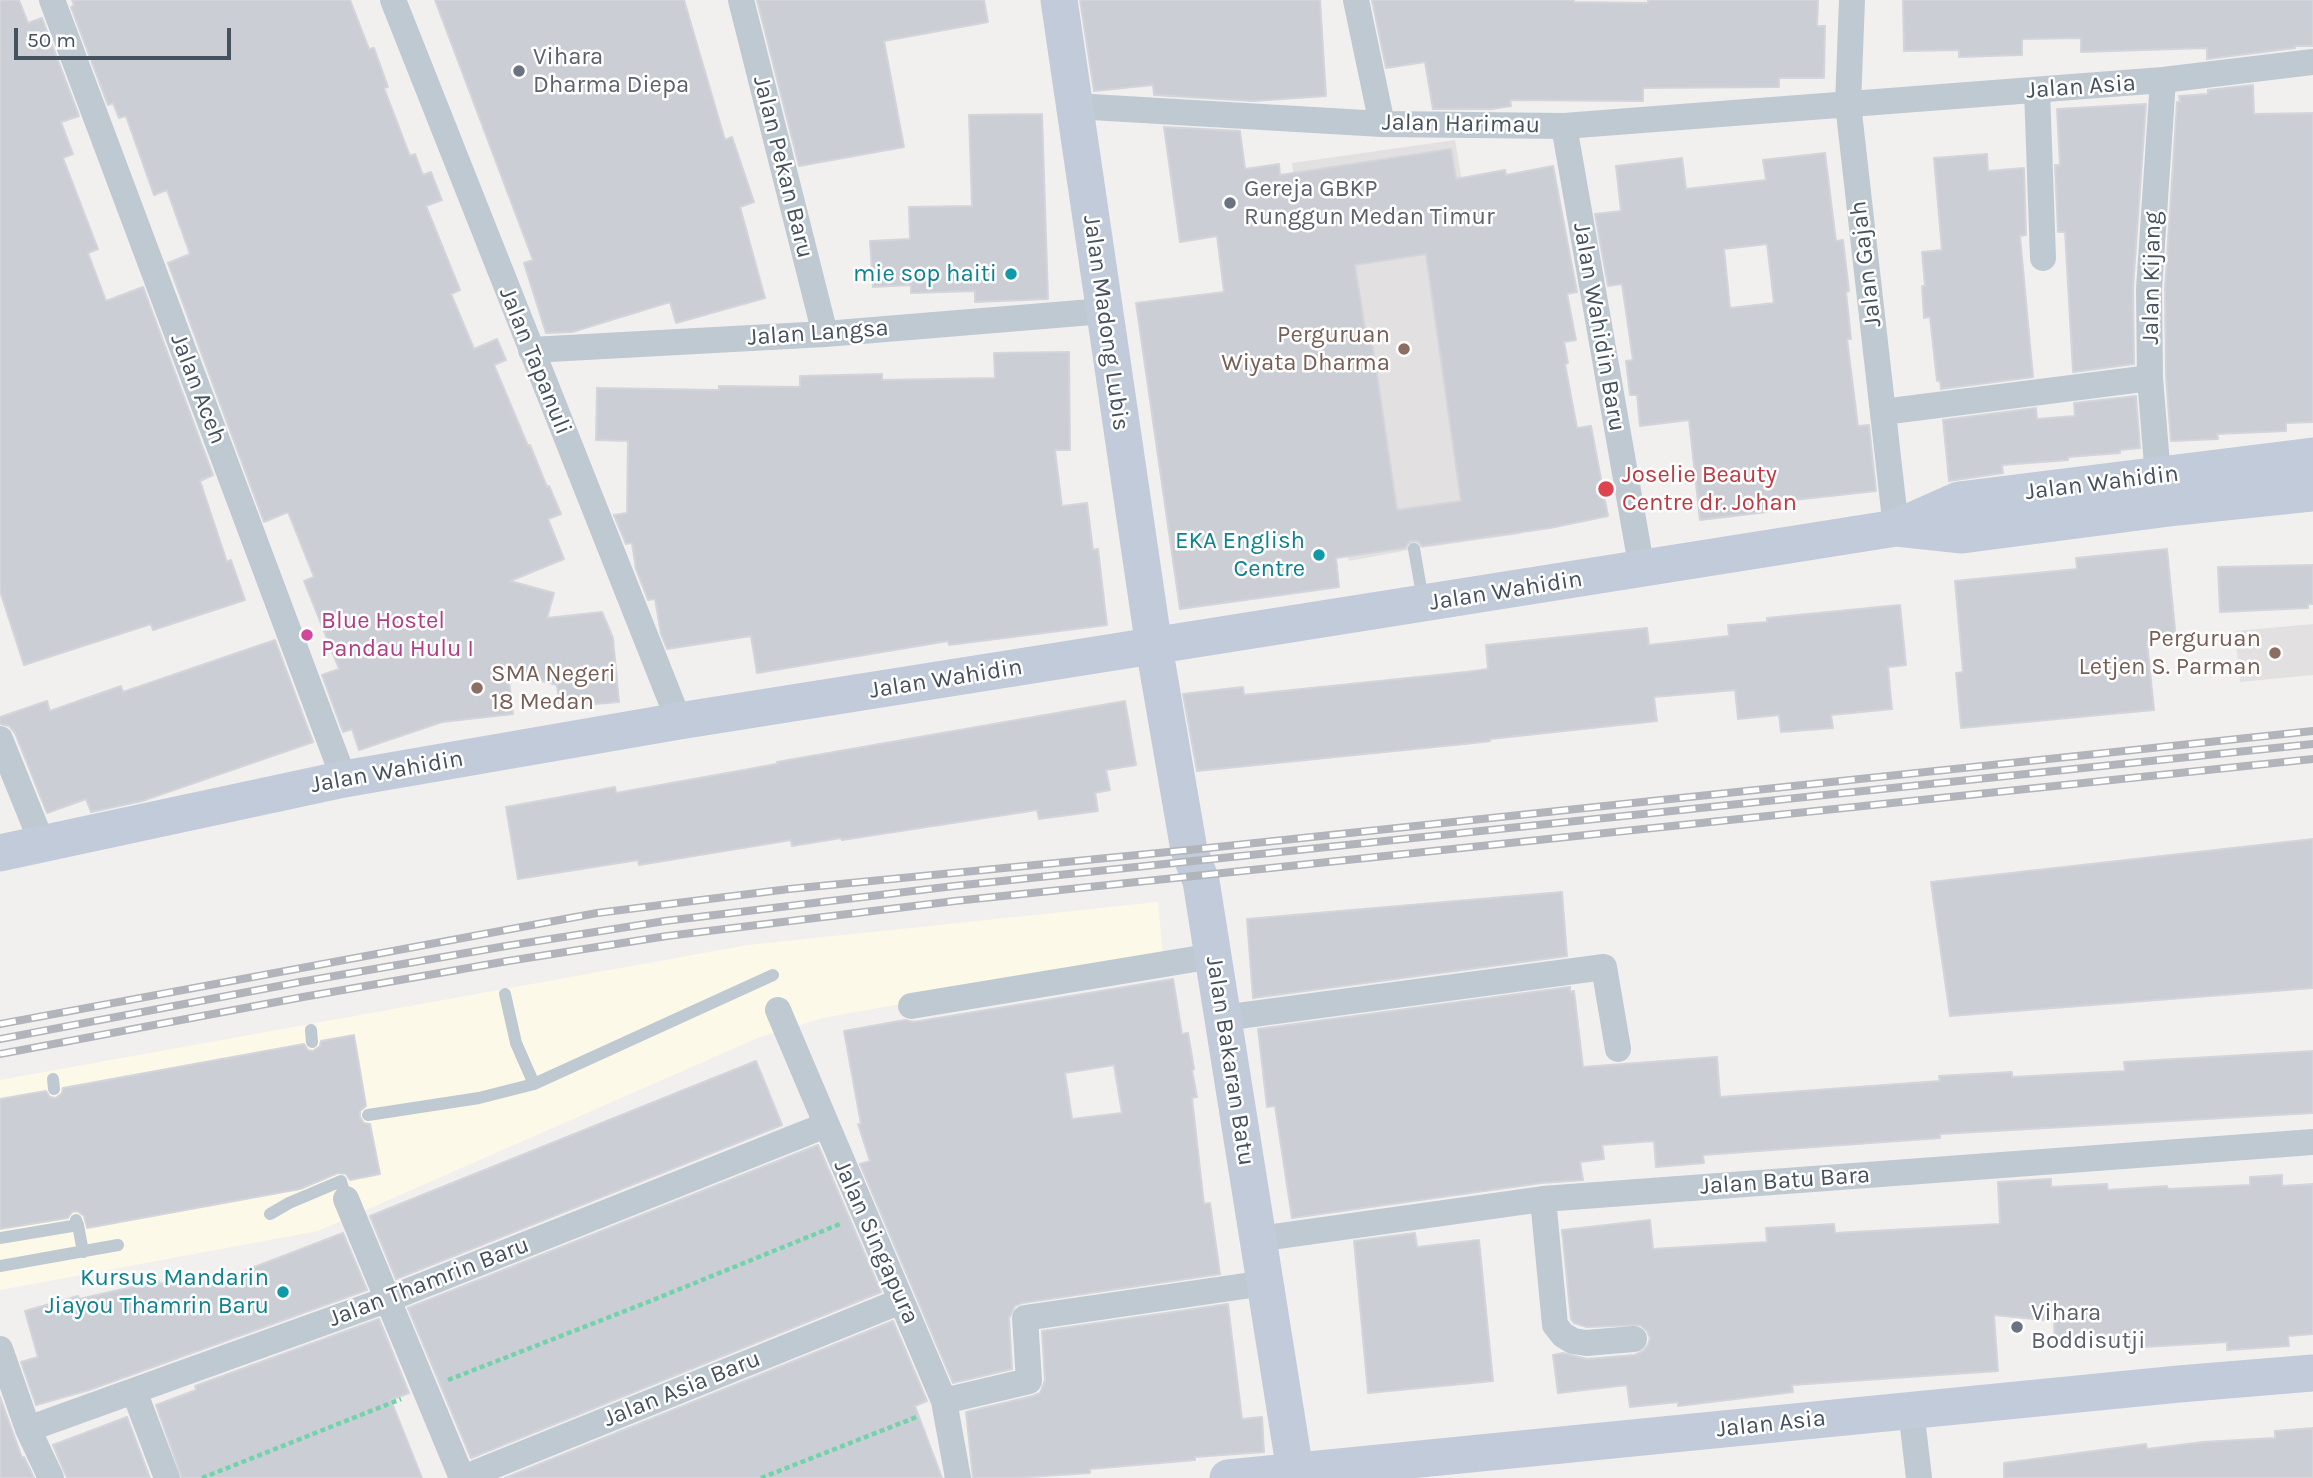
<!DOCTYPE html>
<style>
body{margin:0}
#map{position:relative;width:2313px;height:1478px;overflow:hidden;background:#f2efef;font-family:Karla,sans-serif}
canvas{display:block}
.scale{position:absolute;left:14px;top:28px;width:217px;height:32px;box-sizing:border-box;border:4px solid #46515e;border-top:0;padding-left:9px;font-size:21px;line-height:24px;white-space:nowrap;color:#46515e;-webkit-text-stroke:5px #fff;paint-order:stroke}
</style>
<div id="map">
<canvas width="2313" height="1478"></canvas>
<div class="scale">50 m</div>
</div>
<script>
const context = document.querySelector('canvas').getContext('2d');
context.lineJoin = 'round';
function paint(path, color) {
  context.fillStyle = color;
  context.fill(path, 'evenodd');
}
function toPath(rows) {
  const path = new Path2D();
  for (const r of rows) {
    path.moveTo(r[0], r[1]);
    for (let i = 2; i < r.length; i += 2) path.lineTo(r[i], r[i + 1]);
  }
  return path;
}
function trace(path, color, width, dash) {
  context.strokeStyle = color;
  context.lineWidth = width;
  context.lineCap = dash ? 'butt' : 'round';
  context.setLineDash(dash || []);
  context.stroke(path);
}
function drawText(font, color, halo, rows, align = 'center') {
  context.font = font + ' Karla,sans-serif';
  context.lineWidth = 5;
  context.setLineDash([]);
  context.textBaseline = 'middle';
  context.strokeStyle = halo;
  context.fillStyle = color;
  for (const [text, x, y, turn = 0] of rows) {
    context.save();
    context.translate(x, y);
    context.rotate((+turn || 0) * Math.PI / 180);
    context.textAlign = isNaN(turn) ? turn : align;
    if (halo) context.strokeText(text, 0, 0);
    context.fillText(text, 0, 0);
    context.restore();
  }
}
paint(toPath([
 [1158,902,1163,958,827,1017,760,1037,318,1231,0,1290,0,1080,748,945]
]), '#fdf9e8');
paint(toPath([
 [1455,140,1521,534,1414,549,1349,561,1292,163],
 [2313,624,2313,675,2240,682,2235,631]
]), '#e3e0e1');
const building = toPath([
 [0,0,19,0,28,23,42,18,79,116,61,122,73,154,63,158,98,249,88,253,106,301,143,287,213,475,200,481,227,562,231,560,245,600,153,630,151,624,24,665,0,591,0,0],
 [72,0,350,0,369,49,374,48,388,87,384,88,410,156,415,154,423,175,431,172,442,200,426,206,460,290,451,294,474,349,497,339,506,360,494,365,528,446,530,445,547,487,549,486,561,514,548,519,564,559,510,581,554,593,547,618,602,612,613,638,619,702,560,707,557,685,508,672,513,714,442,722,359,750,352,729,343,732,322,675,339,669,304,581,314,577,288,512,264,522,168,263,190,254,167,190,154,195,126,116,119,118,113,103,108,105,71,7,74,5,72,0],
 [435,0,684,0,725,140,732,137,754,202,740,207,765,298,676,323,670,302,572,332,546,333,524,263,533,260,435,0],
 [757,0,984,0,988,22,884,41,904,147,799,166,757,0],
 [1080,0,1320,0,1326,96,1253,101,1154,95,1153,85,1094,91,1080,0],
 [1372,0,1574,0,1574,2,1648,3,1648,0,1818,0,1817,26,1825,26,1824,78,1779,78,1779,87,1643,88,1643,101,1510,100,1511,106,1492,109,1433,109,1425,62,1386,68,1372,0],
 [1903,0,2313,0,2313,46,2295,46,2295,48,2207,59,2207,48,2081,52,2081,38,2022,39,2022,55,1959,57,1959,50,1904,51,1903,0],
 [2253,85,2254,114,2313,113,2313,422,2286,423,2286,431,2217,434,2218,439,2171,441,2166,377,2165,289,2177,102,2180,102,2179,96,2208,94,2208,90,2253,85],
 [2146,104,2133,288,2134,364,2073,372,2065,232,2058,232,2055,165,2060,165,2057,109,2146,104],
 [1042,114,1048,299,975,302,975,291,911,293,911,285,873,287,870,241,910,239,909,207,972,206,969,115,1042,114],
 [1164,127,1240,131,1245,169,1279,164,1280,175,1451,149,1456,179,1505,170,1506,175,1553,166,1577,292,1567,294,1576,340,1564,342,1568,363,1565,364,1577,428,1591,426,1608,516,1550,528,1422,546,1418,541,1412,541,1408,543,1405,548,1336,558,1339,587,1180,609,1136,303,1224,292,1217,236,1180,242,1164,127],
 [1426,254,1461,501,1397,510,1371,335,1366,336,1355,265,1426,254],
 [1825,153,1836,241,1843,240,1849,291,1846,292,1851,339,1847,339,1858,426,1869,425,1876,491,1766,503,1767,512,1700,520,1689,420,1640,426,1637,395,1630,395,1626,361,1633,360,1622,284,1608,286,1595,214,1621,211,1616,166,1682,158,1686,189,1766,180,1763,160,1825,153],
 [1767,244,1774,303,1730,308,1724,249,1767,244],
 [1987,154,1988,171,2024,168,2026,235,2020,236,2033,377,1941,389,1940,381,1937,381,1930,317,1924,318,1922,286,1925,286,1922,252,1942,250,1934,158,1987,154],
 [1069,352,1070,450,1055,450,1062,506,1087,503,1093,550,1098,549,1107,625,949,645,948,641,757,673,751,636,667,649,661,634,655,599,648,600,636,569,632,543,626,544,614,515,627,513,628,441,596,440,597,388,719,390,719,386,800,387,800,376,882,374,882,380,995,378,994,353,1069,352],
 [2136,396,2140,448,2120,450,2120,453,2068,457,2068,460,2002,465,2003,473,1949,481,1943,420,2036,408,2037,419,2075,416,2074,403,2136,396],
 [2167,549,2176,639,2147,642,2154,710,1961,728,1956,673,1963,672,1955,581,2077,569,2076,558,2167,549],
 [2313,565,2313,604,2308,604,2308,608,2220,612,2218,567,2313,565],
 [1900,605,1906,665,1888,667,1892,709,1831,715,1833,728,1781,732,1779,715,1738,719,1735,690,1654,697,1657,721,1490,739,1490,741,1474,743,1197,771,1183,694,1243,687,1244,695,1466,672,1488,669,1486,645,1647,628,1649,645,1729,636,1728,625,1767,622,1767,618,1900,605],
 [275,640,313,742,142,801,91,812,86,799,47,813,15,733,9,726,0,724,0,717,47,701,50,711,121,686,123,692,275,640],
 [1125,701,1136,765,1106,770,1110,790,1095,793,1098,811,1039,819,1037,810,842,840,841,838,792,846,791,840,639,865,638,860,518,879,506,807,615,787,616,793,777,764,777,762,1125,701],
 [2313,839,2313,988,1950,1016,1931,882,2313,839],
 [1562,892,1567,956,1253,998,1247,919,1562,892],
 [1173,979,1182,1034,1188,1033,1194,1069,1192,1070,1197,1097,1192,1098,1204,1204,1210,1203,1220,1274,1022,1303,1015,1306,1009,1318,1012,1369,953,1383,860,1164,870,1161,858,1124,861,1124,844,1031,905,1020,914,1022,1173,979],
 [1114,1065,1122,1113,1072,1119,1065,1073,1114,1065],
 [1570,987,1570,992,1574,991,1583,1067,1717,1057,1720,1097,1940,1081,1939,1076,2012,1072,2012,1077,2125,1071,2124,1062,2313,1051,2313,1113,1940,1134,1940,1138,1703,1155,1704,1163,1656,1167,1654,1141,1602,1145,1604,1159,1580,1162,1583,1180,1541,1183,1292,1218,1275,1106,1267,1107,1258,1029,1570,987],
 [354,1035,366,1106,360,1111,360,1117,364,1123,370,1124,380,1174,350,1180,346,1174,338,1173,300,1189,87,1228,84,1216,77,1211,72,1212,68,1218,0,1229,0,1099,46,1091,50,1097,56,1098,62,1093,63,1088,304,1044,308,1050,313,1051,320,1046,321,1041,354,1035],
 [756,1061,782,1125,396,1279,370,1216,756,1061],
 [818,1145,881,1292,471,1458,408,1308,818,1145],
 [2282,1175,2282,1186,2313,1184,2313,1334,2288,1336,2289,1346,2227,1350,2227,1342,2129,1348,2129,1342,2055,1346,2054,1321,1994,1315,1998,1371,1792,1385,1793,1392,1678,1406,1678,1402,1630,1407,1627,1385,1558,1393,1553,1355,1563,1353,1587,1359,1635,1355,1643,1351,1648,1345,1650,1338,1647,1331,1640,1325,1587,1327,1574,1323,1571,1319,1562,1230,1650,1220,1653,1249,1767,1242,1766,1228,1834,1224,1835,1233,2000,1224,1998,1182,2051,1179,2051,1187,2107,1184,2108,1190,2167,1186,2168,1189,2250,1185,2250,1177,2282,1175],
 [343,1233,367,1290,89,1390,36,1405,21,1362,38,1357,25,1311,78,1296,79,1299,159,1281,160,1284,202,1274,205,1286,343,1233],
 [1415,1233,1417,1247,1479,1240,1493,1381,1368,1393,1354,1241,1415,1233],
 [1228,1304,1242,1419,1262,1417,1264,1452,1195,1457,1195,1460,1090,1469,1090,1473,1012,1478,973,1478,966,1412,1033,1396,1040,1393,1045,1380,1042,1331,1228,1304],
 [379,1319,409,1393,391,1400,422,1478,182,1478,156,1405,196,1390,195,1386,379,1319],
 [893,1321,927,1401,915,1406,942,1478,505,1478,893,1321],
 [0,1397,22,1458,24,1457,34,1478,0,1478,0,1397],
 [127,1417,150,1478,67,1478,53,1445,127,1417],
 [2313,1428,2313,1478,2004,1478,2004,1463,2146,1444,2147,1449,2203,1442,2275,1438,2275,1431,2313,1428]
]);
paint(building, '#cbced4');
trace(building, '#d3d5db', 2);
trace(toPath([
 [448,1380,643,1304,840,1224],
 [202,1478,401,1399],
 [761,1478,919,1416]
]), '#70d3a9', 4.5, [5, 3.5]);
trace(toPath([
 [1414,549,1423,600],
 [311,1030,312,1042],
 [53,1079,54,1089],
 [534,1084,773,975],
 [368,1115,479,1098,534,1084,516,1043,505,994],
 [270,1214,289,1203,341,1181,346,1199],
 [78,1225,83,1252],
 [0,1238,78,1225,76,1220],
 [0,1266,118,1245]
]), '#bfc9d2', 12);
trace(toPath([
 [52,0,344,779],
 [393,0,679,721],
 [741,0,825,334],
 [1356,0,1382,124],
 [1852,0,1848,104,1896,528],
 [2037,90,2043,258],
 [1074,106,1382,124,1564,126,2163,80,2313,62],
 [1564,126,1642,570],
 [531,350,825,334,1104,311],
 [1883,412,2150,378],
 [2158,477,2150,378,2149,289,2163,80],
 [0,739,42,843],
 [911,1006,1213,956],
 [778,1010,944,1401,958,1478],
 [1223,1018,1604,967,1618,1049],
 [346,1199,462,1478],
 [1543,1199,1555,1325,1563,1335,1573,1341,1586,1343,1634,1339],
 [1258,1239,1543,1199,2313,1142],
 [0,1349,28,1429,51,1478],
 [134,1391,167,1478],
 [944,1401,1029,1381,1025,1318,1265,1283],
 [1911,1410,1919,1478],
 [28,1429,386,1300,826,1125],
 [463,1478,901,1301]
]), '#bfc9d2', 26);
trace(toPath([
 [1059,0,1154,647,1189,850,1201,881,1295,1471],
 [1897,528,1962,535,2177,507,2313,493],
 [0,853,344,779,679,721,1896,528,1959,500,2313,456],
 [1228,1478,2179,1384,2313,1373]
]), '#c1cbda', 37);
const rail = toPath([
 [0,1024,597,913,789,889,1189,850,2313,731],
 [0,1039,300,982,506,946,665,921,954,886,2313,744],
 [0,1054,303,997,508,961,667,936,955,901,2313,759]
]);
trace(rail, '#b1b4ba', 8);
trace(rail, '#fff', 5, [16]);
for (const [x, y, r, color] of [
 [519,71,7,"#6b7280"],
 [1230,203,7,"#6b7280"],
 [1011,274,7,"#0f9aa8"],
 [1404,349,7,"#8d6e63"],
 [1606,489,9,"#e0444e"],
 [1319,555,7,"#0f9aa8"],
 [307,635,7,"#d1479c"],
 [2275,653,7,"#8d6e63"],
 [477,688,7,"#8d6e63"],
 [283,1292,7,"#0f9aa8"],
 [2017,1327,7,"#6b7280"]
]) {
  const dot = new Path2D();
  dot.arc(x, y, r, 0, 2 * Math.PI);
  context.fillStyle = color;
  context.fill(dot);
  trace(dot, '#fff', 2.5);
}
drawText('24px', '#5b616d', '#fff', [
 ["Vihara",533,57],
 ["Dharma Diepa",533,85],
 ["Gereja GBKP",1244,189],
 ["Runggun Medan Timur",1244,217],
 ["Vihara",2031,1313],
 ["Boddisutji",2031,1341]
], 'left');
drawText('24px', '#46515e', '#fff', [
 ["Jalan Asia",2081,87,-4],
 ["Jalan Harimau",1461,124,1],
 ["Jalan Pekan Baru",783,167,76],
 ["Jalan Gajah",1866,264,-97],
 ["Jalan Kijang",2152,278,-89],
 ["Jalan Madong Lubis",1106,323,82],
 ["Jalan Wahidin Baru",1599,327,80],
 ["Jalan Langsa",818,333,-4],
 ["Jalan Tapanuli",535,361,68],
 ["Jalan Aceh",198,389,69],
 ["Jalan Wahidin",2102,483,-7],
 ["Jalan Wahidin",1506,591,-9],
 ["Jalan Wahidin",946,679,-9],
 ["Jalan Wahidin",387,772,-10],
 ["Jalan Bakaran Batu",1230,1061,81],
 ["Jalan Batu Bara",1785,1181,-4],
 ["Jalan Singapura",876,1242,66],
 ["Jalan Thamrin Baru",429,1282,-21],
 ["Jalan Asia Baru",682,1389,-22],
 ["Jalan Asia",1771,1424,-6]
]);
drawText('24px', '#0d838f', '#fff', [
 ["mie sop haiti",997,274],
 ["EKA English",1305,541],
 ["Centre",1305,569],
 ["Kursus Mandarin",269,1278],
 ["Jiayou Thamrin Baru",269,1306]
], 'right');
drawText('24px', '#785e54', '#fff', [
 ["Perguruan",1390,335],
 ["Wiyata Dharma",1390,363],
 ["Perguruan",2261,639],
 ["Letjen S. Parman",2261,667],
 ["SMA Negeri",491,674,"left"],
 ["18 Medan",491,702,"left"]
], 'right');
drawText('24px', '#be3a42', '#fff', [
 ["Joselie Beauty",1622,475],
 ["Centre dr. Johan",1622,503]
], 'left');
drawText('24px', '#b23c85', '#fff', [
 ["Blue Hostel",321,621],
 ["Pandau Hulu I",321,649]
], 'left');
</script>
